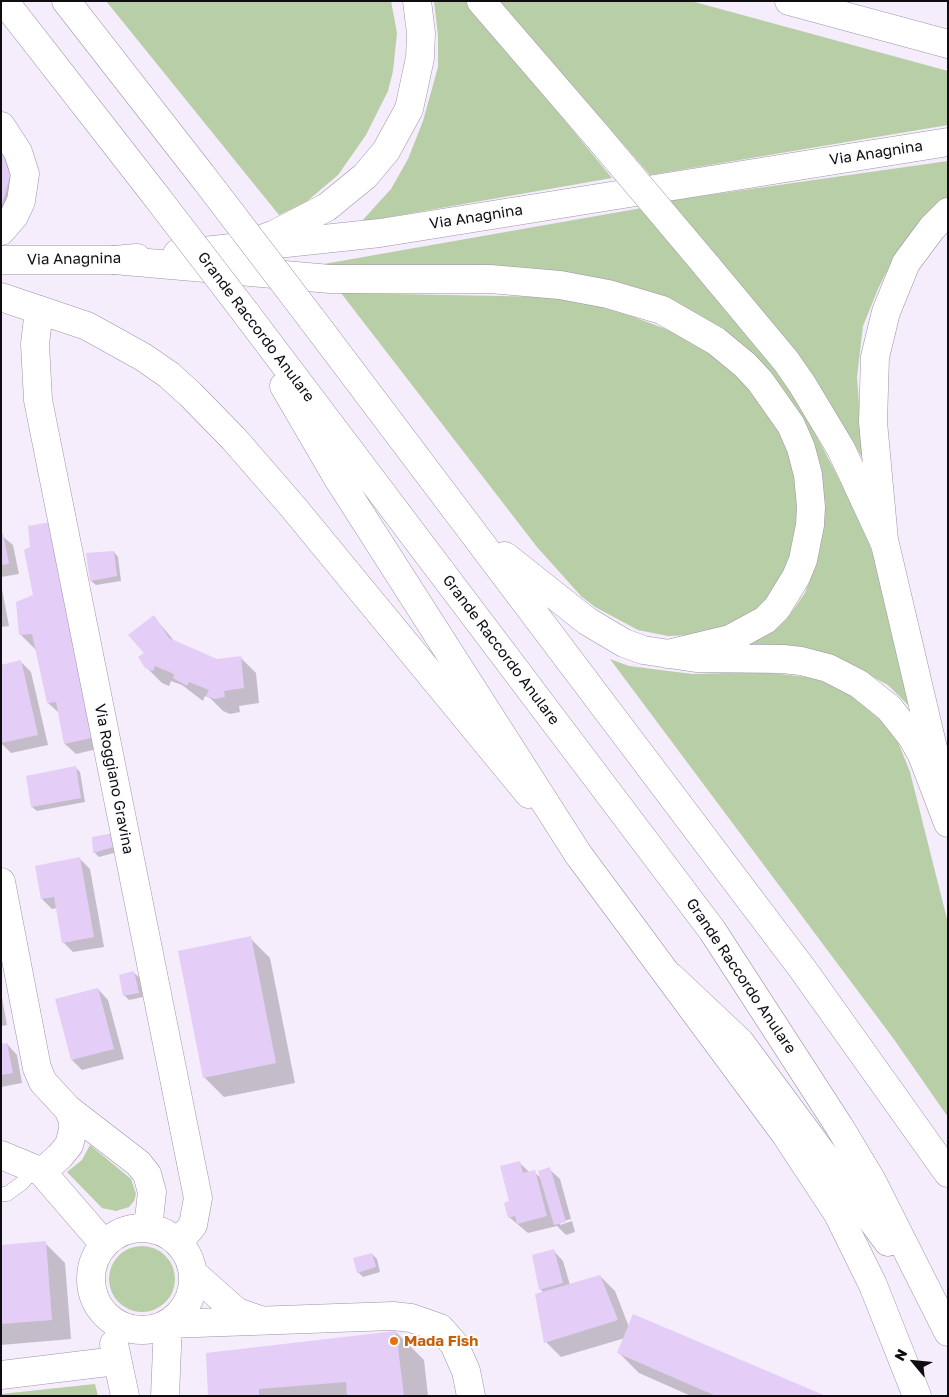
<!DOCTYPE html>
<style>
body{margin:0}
#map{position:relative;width:949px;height:1397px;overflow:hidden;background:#f5ecfc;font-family:"Golos Text",sans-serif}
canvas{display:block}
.frame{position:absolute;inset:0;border:2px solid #0f0c12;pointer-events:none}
.north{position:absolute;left:889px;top:1337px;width:50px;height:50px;-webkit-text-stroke:4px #fdfdfd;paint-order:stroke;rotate:298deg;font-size:14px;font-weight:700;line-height:20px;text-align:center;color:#0f0c12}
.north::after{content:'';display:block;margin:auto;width:18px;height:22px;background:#0f0c12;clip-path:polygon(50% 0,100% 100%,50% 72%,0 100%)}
</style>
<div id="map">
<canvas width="949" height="1397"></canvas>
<div class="frame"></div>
<div class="north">N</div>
</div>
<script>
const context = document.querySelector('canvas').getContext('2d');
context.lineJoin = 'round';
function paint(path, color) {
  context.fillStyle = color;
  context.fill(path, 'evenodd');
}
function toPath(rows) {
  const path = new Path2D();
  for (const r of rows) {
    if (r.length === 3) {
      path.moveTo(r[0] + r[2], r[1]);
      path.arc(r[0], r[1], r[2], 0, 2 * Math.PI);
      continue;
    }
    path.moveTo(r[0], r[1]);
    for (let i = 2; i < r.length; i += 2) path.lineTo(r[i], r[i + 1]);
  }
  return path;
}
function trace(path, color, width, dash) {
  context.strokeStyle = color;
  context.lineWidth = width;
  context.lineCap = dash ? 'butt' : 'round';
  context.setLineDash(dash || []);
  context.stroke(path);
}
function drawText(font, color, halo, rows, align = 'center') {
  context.font = font + ' "Golos Text",sans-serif';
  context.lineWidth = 4;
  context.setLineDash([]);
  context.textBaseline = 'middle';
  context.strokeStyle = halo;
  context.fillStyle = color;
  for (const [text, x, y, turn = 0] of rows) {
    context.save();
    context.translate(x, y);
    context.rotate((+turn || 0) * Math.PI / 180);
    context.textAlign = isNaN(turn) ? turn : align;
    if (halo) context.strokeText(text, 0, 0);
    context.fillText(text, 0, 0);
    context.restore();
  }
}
paint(toPath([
 [106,1,391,1,397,33,393,71,388,91,366,135,338,175,306,202,279,215],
 [434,1,467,1,612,178,361,222,391,189,408,159,423,121,438,67,438,36],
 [499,1,691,1,948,71,948,125,650,175],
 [948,161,948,197,926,216,897,251,878,289,863,326,857,377,863,459,816,383,666,201],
 [642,208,791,388,862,522,884,587,918,715,888,685,842,661,738,649,776,629,786,620,805,593,819,554,824,510,821,466,806,431,669,305,318,265],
 [341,293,551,297,587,303,631,316,666,329,706,349,740,377,787,442,797,471,800,507,792,560,770,597,756,610,729,627,696,635,668,636,638,630,595,607,581,596,537,547],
 [610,659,629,666,692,674,764,672,815,678,847,692,884,723,898,742,910,772,948,923,948,1117,893,1038],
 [90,1145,131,1179,136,1194,134,1201,129,1207,116,1211,102,1208,67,1172,82,1160],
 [142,1279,33],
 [95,1384,98,1396,1,1396,1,1394]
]), '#b8cea6');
paint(toPath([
 [1,152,22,173,1,227],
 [1,535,13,545,19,574,1,577],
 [114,552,118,557,121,581,96,585,91,581],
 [1,584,9,626,1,627],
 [35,596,101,748,76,754,65,744,60,714,48,703,36,650,21,635],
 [154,617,176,643,217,661,241,658,256,673,259,703,239,706,240,712,230,714,223,711,210,698,205,696,203,701,182,685,171,681,169,686,162,683,146,667,146,653],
 [21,662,31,672,48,745,11,753,1,743,1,666],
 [76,768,80,772,85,802,37,811,32,807],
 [119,839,121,851,99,857,94,852],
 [80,859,90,869,104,947,73,952,63,942,57,908,52,909,42,899],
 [250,938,270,958,295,1083,224,1097,204,1077],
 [134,973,139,977,143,997,129,1000,124,995],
 [98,989,108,1000,124,1059,82,1070,72,1060,57,1000],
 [1,992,7,1025,1,1026],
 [7,1044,17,1055,22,1083,1,1087,1,1046],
 [519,1162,530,1173,534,1172,542,1179,549,1169,560,1179,571,1219,560,1222,560,1225,572,1221,575,1232,566,1235,557,1226,528,1233,509,1217],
 [45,1243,65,1263,71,1339,1,1345,1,1246],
 [553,1250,563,1261,570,1285,600,1276,615,1291,629,1327,823,1396,691,1396,639,1373,619,1353,625,1338,561,1357,546,1342,544,1293,541,1290],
 [372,1254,377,1259,380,1272,363,1277,358,1272],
 [396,1332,424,1360,428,1396,210,1396]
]), '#0003');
paint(toPath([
 [2,150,10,175,2,205,1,204],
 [51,522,85,695,91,738,64,744,56,702,47,703,32,634,19,635,16,602,33,595,24,550,30,547,28,526],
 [3,533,9,564,1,565,1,534],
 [114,551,117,576,90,581,86,553],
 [154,615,169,638,217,659,241,656,244,688,224,691,225,697,214,699,206,696,209,690,189,682,187,686,173,678,174,674,155,666,153,671,145,668,138,657,144,653,128,635],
 [21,660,38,735,1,743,1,665],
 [76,766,81,798,31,807,26,776],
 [114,833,117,846,93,853,92,837],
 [80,857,94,937,62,943,54,897,41,899,35,866],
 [251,936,276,1063,203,1078,178,951],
 [134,971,139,993,123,996,119,975],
 [98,988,114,1049,71,1060,55,999],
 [7,1043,13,1073,1,1075,1,1044],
 [520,1161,523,1173,535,1170,547,1216,517,1224,515,1216,508,1218,504,1203,509,1201,500,1166],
 [550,1167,566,1222,554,1225,538,1171],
 [46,1241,52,1320,1,1324,1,1245],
 [554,1249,563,1283,539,1290,532,1255],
 [372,1253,376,1267,357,1273,353,1258],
 [600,1275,618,1320,544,1343,535,1294],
 [633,1314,826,1396,716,1396,617,1353],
 [396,1331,404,1396,347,1396,346,1382,259,1389,259,1396,208,1396,206,1353]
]), '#e4cdf7');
const lane = toPath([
 [1,1194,7,1194,22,1183,35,1169]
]);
const street = toPath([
 [39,310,35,344,38,400,198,1198,193,1225,179,1242],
 [1,882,37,1068,43,1082,68,1109,73,1120,73,1130,69,1145,60,1156,42,1172],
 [68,1109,138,1163,147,1174,152,1192,148,1228],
 [1,1155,42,1172,104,1244],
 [142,1279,51],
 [193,1273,237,1312,260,1320],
 [168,1324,393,1316,411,1318,440,1328,454,1344,466,1371,471,1396],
 [114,1344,125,1396],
 [1,1375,116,1361],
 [165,1396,168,1324]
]);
const secondary = toPath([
 [789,1,948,44],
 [1,126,18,152,25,174,21,201,14,216,1,231],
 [249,247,380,233,948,142],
 [884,540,873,422,875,357,886,312,906,263,932,228,948,212],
 [578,854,786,1135,838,1214,873,1285,917,1396]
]);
const primary = toPath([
 [481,1,599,138],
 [177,254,240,247,275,234,327,207,365,176,386,151,409,109,420,58,421,33,417,1],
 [1,260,114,260,137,258],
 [706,265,786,361,802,384,841,449,885,544,941,782],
 [1,297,87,326,143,357,169,375,190,394,234,439,293,507,529,794]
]);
const highway = toPath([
 [4,1,156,196],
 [66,1,204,178],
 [114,260,330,279,490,279,560,285,608,294,662,310,716,341,745,365,760,381,791,425,801,448,808,475,811,507,810,525,803,560,796,577,777,608,765,620,730,639,667,654],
 [245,312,712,930,839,1126,872,1181,948,1332],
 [311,318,804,971,948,1173],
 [284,386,337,477,578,854],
 [505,556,587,621,624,643,643,650,696,658,783,659,801,661,828,668,859,684,889,708,912,737,922,755,948,823],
 [671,977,740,1042,888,1242]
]);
trace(lane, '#9d93a6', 15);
trace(street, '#9d93a6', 29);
trace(secondary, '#9d93a6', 29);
trace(primary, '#9d93a6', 29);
trace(highway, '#9d93a6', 29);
trace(lane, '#fff', 14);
trace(street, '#fff', 28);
trace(secondary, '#fff', 28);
trace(primary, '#fff', 28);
trace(highway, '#fff', 28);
const primaryBridge = toPath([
 [599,138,706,265]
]);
const highwayBridge = toPath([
 [204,178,311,318],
 [156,196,245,312]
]);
trace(primaryBridge, '#9d93a6', 29, []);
trace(highwayBridge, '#9d93a6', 29, []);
trace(primaryBridge, '#fff', 28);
trace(highwayBridge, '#fff', 28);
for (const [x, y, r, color] of [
 [394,1341,5,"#e8710a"]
]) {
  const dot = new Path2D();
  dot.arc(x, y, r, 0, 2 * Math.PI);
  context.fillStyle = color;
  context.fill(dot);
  trace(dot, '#fdfdfd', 2);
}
drawText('15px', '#0f0c12', '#fdfdfd', [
 ["Via Anagnina",876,153,-9],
 ["Via Anagnina",476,217,-9],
 ["Via Anagnina",74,259,-1],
 ["Grande Raccordo Anulare",256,327,53],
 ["Grande Raccordo Anulare",501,650,53],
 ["Via Roggiano Gravina",114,779,79],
 ["Grande Raccordo Anulare",741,976,56]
]);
drawText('bold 15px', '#c56008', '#fdfdfd', [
 ["Mada Fish",404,1341]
], 'left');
</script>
